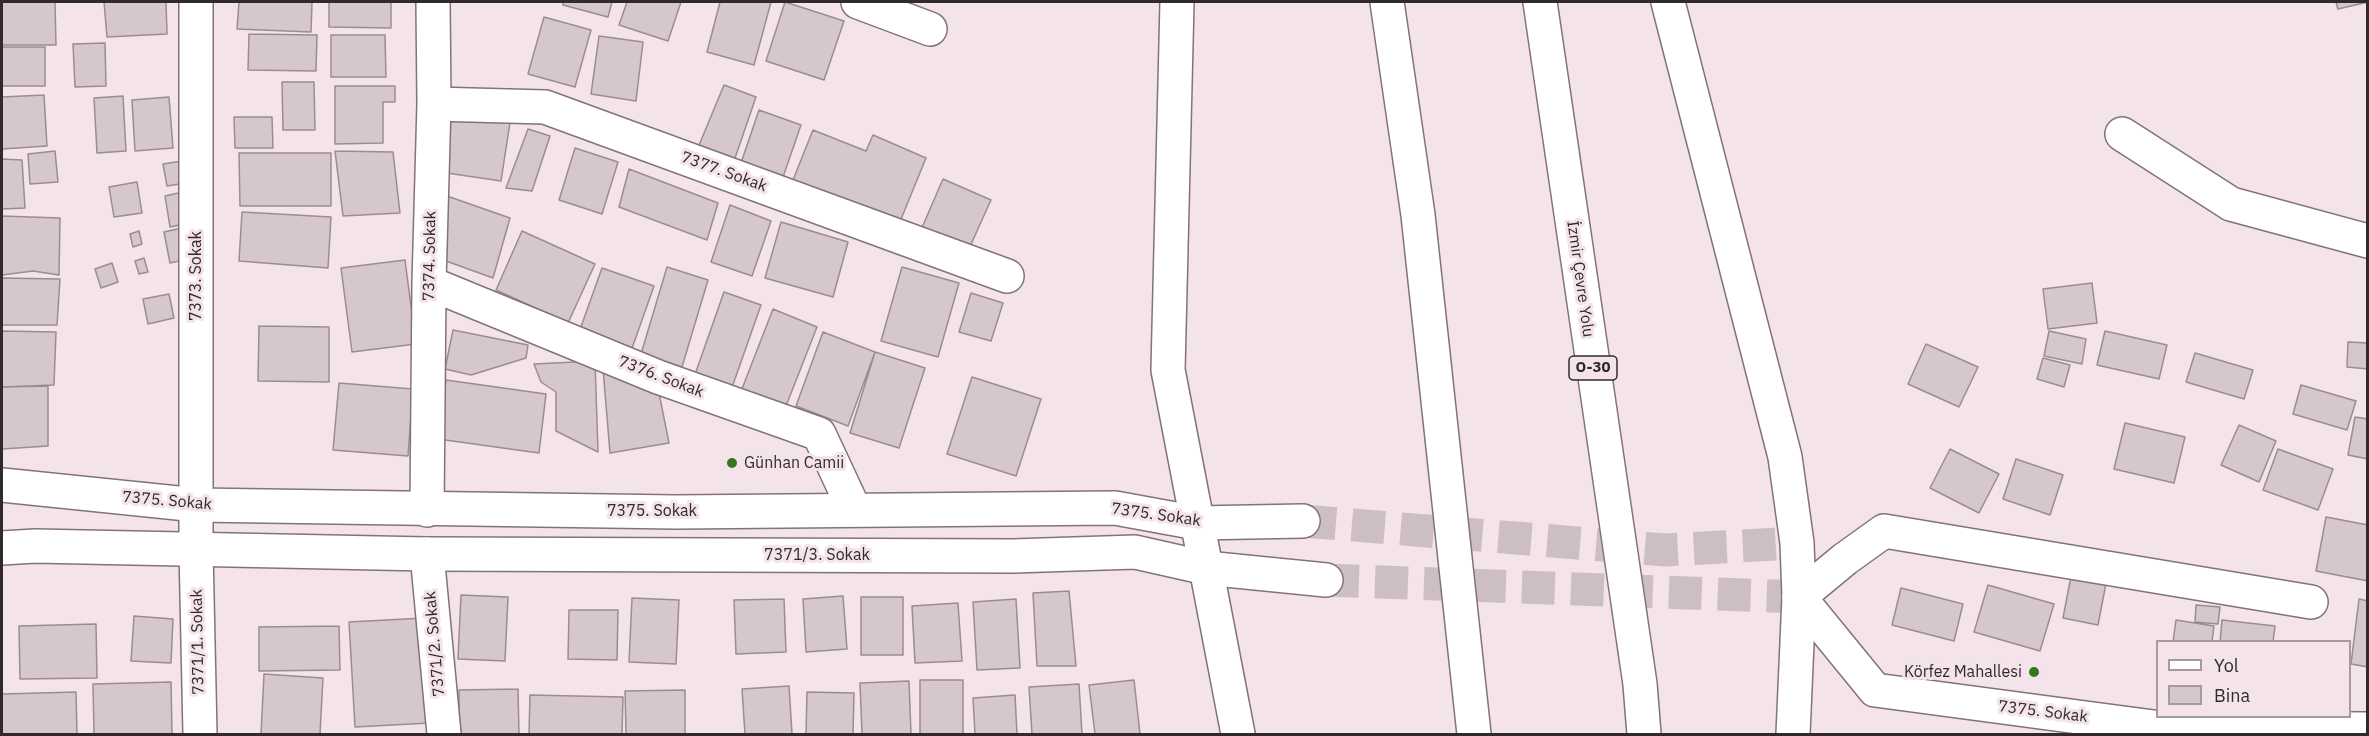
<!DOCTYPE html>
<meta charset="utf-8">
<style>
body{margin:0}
#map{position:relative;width:2369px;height:736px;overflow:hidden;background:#f4e3eb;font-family:"IBM Plex Sans",sans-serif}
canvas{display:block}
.frame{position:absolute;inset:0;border:3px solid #302a2c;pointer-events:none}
.legend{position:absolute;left:2156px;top:640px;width:195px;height:78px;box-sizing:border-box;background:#f4e3eb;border:2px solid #a6999f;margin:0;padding:8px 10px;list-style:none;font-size:18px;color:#302a2c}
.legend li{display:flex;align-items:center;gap:12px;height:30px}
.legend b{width:30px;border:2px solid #a6999f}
</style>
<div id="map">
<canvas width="2369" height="736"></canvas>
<div class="frame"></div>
<ul class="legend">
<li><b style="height:8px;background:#fff"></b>Yol</li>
<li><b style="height:16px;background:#d6c6cd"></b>Bina</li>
</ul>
</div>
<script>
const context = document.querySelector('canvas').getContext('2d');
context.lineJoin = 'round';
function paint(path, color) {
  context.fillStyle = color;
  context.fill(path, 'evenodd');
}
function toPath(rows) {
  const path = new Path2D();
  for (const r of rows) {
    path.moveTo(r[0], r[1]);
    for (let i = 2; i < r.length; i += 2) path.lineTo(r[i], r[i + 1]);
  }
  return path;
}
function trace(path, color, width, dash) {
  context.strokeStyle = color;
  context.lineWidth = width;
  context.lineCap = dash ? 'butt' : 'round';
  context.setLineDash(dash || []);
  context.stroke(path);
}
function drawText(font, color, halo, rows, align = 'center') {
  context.font = font + ' "IBM Plex Sans",sans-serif';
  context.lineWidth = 6;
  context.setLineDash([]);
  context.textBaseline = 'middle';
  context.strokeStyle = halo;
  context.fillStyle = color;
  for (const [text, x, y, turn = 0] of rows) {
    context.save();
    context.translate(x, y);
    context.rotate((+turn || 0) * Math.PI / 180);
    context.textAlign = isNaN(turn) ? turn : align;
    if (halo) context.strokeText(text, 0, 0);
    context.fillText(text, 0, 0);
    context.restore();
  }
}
const building = toPath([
 [2,2,55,2,56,45,2,45,2,2],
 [104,2,166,2,167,34,107,37,104,2],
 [239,2,312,2,311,32,237,29,239,2],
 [329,2,391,2,391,28,329,27,329,2],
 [563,2,612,2,608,17,563,5,563,2],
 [627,2,681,2,668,41,619,25,627,2],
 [720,2,771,2,754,65,707,52,720,2],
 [785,2,844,21,824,80,766,61,785,2],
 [2336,2,2368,2,2338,9,2336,2],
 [544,17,591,30,575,87,528,74,544,17],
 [249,34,317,35,316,71,248,70,249,34],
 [331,35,385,35,386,77,331,77,331,35],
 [599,36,643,42,636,101,591,94,599,36],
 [105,43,106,86,75,87,73,44,105,43],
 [2,47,45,47,45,86,2,86,2,47],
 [282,82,314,82,315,130,283,130,282,82],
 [724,85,756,97,734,161,697,150,724,85],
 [335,86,395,86,395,102,383,102,383,143,335,144,335,86],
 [44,95,47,146,2,149,2,97,44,95],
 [123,96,126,151,97,153,94,98,123,96],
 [169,97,173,148,135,151,132,100,169,97],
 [449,107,511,116,501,181,440,172,449,107],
 [759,110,801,125,782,180,740,166,759,110],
 [234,117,272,117,273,148,235,148,234,117],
 [528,129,550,136,532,191,506,188,528,129],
 [813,130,866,151,873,135,926,158,897,229,791,185,813,130],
 [575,148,618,162,602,214,559,200,575,148],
 [55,151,58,182,30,184,28,154,55,151],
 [335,151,393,152,400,213,343,216,335,151],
 [239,153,331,153,331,206,240,206,239,153],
 [2,159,22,160,25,208,2,209,2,159],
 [182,161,186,183,167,186,163,164,182,161],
 [629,169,718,203,707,240,619,207,629,169],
 [943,179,991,200,968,251,921,230,943,179],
 [137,182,142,213,114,217,109,187,137,182],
 [183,192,189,223,170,227,165,196,183,192],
 [447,196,510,218,493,278,435,257,447,196],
 [730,205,771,221,752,276,711,262,730,205],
 [242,212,331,217,328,268,239,261,242,212],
 [2,216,60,218,59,275,33,271,2,275,2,216],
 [781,222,848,242,833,297,765,278,781,222],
 [182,228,188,259,170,263,164,232,182,228],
 [139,231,142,244,133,247,130,234,139,231],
 [522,231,595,264,568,323,496,290,522,231],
 [144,258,148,272,139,274,135,261,144,258],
 [405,260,416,344,352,352,341,268,405,260],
 [112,263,118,282,101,288,95,269,112,263],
 [667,267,708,280,682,367,641,354,667,267],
 [902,267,959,283,938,357,881,341,902,267],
 [602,268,654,286,630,354,578,335,602,268],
 [2,278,60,279,57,325,2,325,2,278],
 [2092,283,2097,323,2048,329,2043,289,2092,283],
 [724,292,761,305,729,396,692,383,724,292],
 [971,293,1003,303,991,341,959,332,971,293],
 [169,294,174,318,148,324,143,299,169,294],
 [773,309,817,327,784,411,740,394,773,309],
 [259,326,329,327,329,382,258,381,259,326],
 [453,330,528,345,526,358,471,375,445,369,453,330],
 [2,331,56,332,54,385,2,387,2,331],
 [2049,331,2086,339,2082,364,2044,356,2049,331],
 [2105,331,2167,345,2159,379,2097,365,2105,331],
 [823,332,875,352,848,426,796,406,823,332],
 [2348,342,2368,343,2368,369,2347,367,2348,342],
 [1926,344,1978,367,1959,407,1908,384,1926,344],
 [875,352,925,368,899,448,850,433,875,352],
 [2195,353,2253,370,2244,399,2186,382,2195,353],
 [2043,358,2070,365,2064,387,2037,379,2043,358],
 [595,361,598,452,556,431,556,392,541,382,534,364,595,361],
 [603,369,657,383,669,443,610,453,603,369],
 [972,377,1041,399,1016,476,947,454,972,377],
 [446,380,546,394,539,453,438,439,446,380],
 [339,383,413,389,408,456,333,450,339,383],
 [2301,385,2356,401,2347,430,2293,414,2301,385],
 [48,386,48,446,2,449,2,387,48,386],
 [2355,417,2368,419,2368,459,2348,455,2355,417],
 [2125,423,2185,437,2174,483,2114,469,2125,423],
 [2239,425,2276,441,2259,482,2221,465,2239,425],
 [1950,449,1999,474,1979,513,1930,488,1950,449],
 [2278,449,2333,469,2318,510,2263,490,2278,449],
 [2016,459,2063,475,2050,515,2003,499,2016,459],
 [2326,517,2368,525,2368,581,2316,571,2326,517],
 [2072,571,2107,578,2098,625,2063,618,2072,571],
 [1988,585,2054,604,2040,651,1974,632,1988,585],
 [1901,588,1963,604,1954,641,1892,625,1901,588],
 [1069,591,1076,666,1037,666,1033,593,1069,591],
 [461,595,508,597,505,661,458,659,461,595],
 [843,596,847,649,806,652,803,599,843,596],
 [861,597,903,597,903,655,861,655,861,597],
 [632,598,679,600,676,664,629,662,632,598],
 [784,599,786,652,736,654,734,600,784,599],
 [1016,599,1020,668,977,670,973,602,1016,599],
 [2359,599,2368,601,2368,667,2351,664,2359,599],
 [958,603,962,661,915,663,912,606,958,603],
 [2196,605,2220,607,2218,624,2195,622,2196,605],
 [569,610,618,610,617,660,568,659,569,610],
 [134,616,173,619,171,663,131,661,134,616],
 [424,618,430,723,355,727,349,622,424,618],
 [2176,620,2214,626,2212,642,2173,642,2176,620],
 [2222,620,2275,626,2273,642,2220,642,2222,620],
 [96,624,97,678,20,679,19,626,96,624],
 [339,626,340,670,259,671,259,627,339,626],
 [264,674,323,678,320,734,261,734,264,674],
 [920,680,963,680,963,734,920,734,920,680],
 [1134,680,1140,734,1095,734,1089,685,1134,680],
 [909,681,911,734,862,734,860,683,909,681],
 [171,682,172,734,94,734,93,684,171,682],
 [1079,684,1082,734,1032,734,1029,687,1079,684],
 [789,686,792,734,745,734,742,689,789,686],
 [518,689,519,734,459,734,459,690,518,689],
 [685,690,685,734,626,734,625,691,685,690],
 [76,692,77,734,2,734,2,694,76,692],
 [807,692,854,693,853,734,806,734,807,692],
 [530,695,623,697,622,734,529,734,530,695],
 [1015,695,1017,734,975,734,973,698,1015,695]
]);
paint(building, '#d6c6cd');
trace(building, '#9a8c92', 1.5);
trace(toPath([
 [1303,521,1665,550,1797,543],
 [1326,580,1799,597]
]), '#cdbec5', 33, [33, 16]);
const street = toPath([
 [196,2,196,550,200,734],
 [858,2,930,29],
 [434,104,545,107,1007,276],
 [2122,134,2231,204,2368,241],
 [429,283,658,377,819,434,854,509],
 [427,510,429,283,434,104,433,2],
 [427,554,444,734],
 [1799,597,1845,559,1884,531,2311,602]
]);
const secondary = toPath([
 [2,485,197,505,676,512,1115,508,1197,523,1303,521],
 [2,548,35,546,427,554,1013,556,1135,552,1206,568,1326,580],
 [1799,597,1875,690,2161,728,2368,729]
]);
const highway = toPath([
 [1177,2,1168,370,1238,734],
 [1387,2,1418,215,1474,734],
 [1540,2,1640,684,1644,734],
 [1668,2,1785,457,1797,543,1799,597,1793,734]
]);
trace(street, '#82737a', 36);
trace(secondary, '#82737a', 36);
trace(highway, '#82737a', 36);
trace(street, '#fff', 33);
trace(secondary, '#fff', 33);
trace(highway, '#fff', 33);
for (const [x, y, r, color] of [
 [732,463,6,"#32781a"],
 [2034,672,6,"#32781a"]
]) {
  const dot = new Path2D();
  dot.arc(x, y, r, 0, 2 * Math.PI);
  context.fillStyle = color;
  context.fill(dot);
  trace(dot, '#f4e3eb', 2);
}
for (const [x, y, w] of [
 [1593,368,48]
]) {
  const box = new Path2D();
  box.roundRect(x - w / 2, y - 12, w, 24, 4.5);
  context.fillStyle = '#f4e3eb';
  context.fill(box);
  trace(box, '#302a2c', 1.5);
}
drawText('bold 15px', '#302a2c', null, [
 ["O-30",1593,368]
]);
drawText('16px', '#302a2c', '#f4e3eb', [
 ["7377. Sokak",724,172,20],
 ["7374. Sokak",430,256,-89],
 ["7373. Sokak",196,276,-90],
 ["İzmir Çevre Yolu",1580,279,82],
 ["7376. Sokak",661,377,21],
 ["7375. Sokak",167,501,5],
 ["7375. Sokak",652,511],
 ["7375. Sokak",1156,515,8],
 ["7371/3. Sokak",817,555],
 ["7371/1. Sokak",198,642,-91],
 ["7371/2. Sokak",435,644,-95],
 ["7375. Sokak",2043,712,7]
]);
drawText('16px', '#302a2c', '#f4e3eb', [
 ["Günhan Camii",744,463],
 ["Körfez Mahallesi",2022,672,"right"]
], 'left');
</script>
